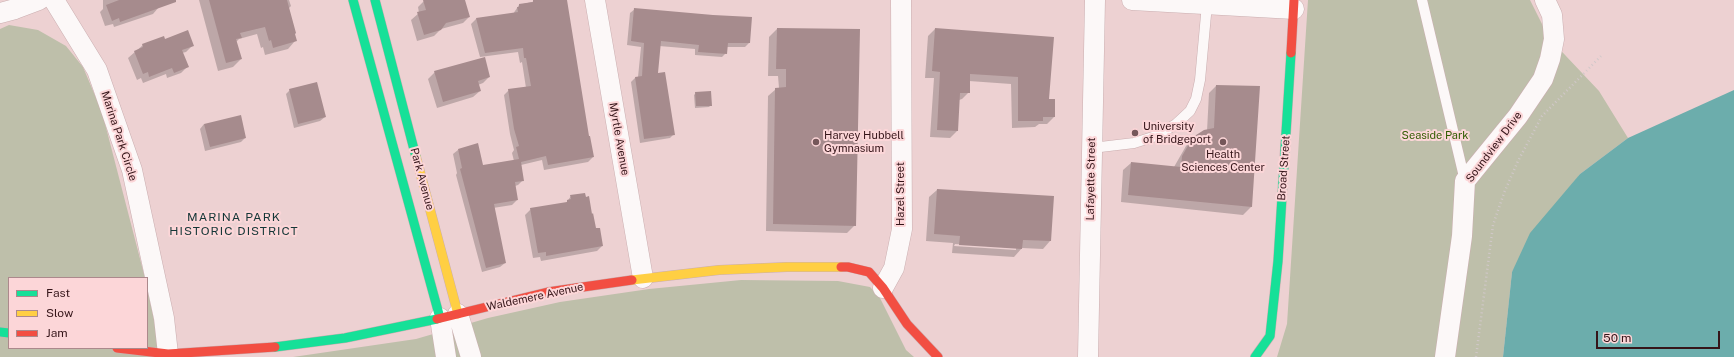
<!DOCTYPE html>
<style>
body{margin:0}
#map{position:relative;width:1734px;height:357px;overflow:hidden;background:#edd1d2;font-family:"Public Sans",sans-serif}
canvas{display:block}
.legend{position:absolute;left:8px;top:277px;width:140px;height:72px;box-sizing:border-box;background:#fcd6d8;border:1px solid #ac898c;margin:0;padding:5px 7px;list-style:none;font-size:12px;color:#351519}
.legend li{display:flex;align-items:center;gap:8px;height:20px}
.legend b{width:20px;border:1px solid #ac898c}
.scale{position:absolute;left:1596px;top:331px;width:124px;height:18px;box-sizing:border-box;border:2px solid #351519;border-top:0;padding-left:5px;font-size:12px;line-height:14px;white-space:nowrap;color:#351519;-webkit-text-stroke:3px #fcd6d8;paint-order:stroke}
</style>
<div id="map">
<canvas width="1734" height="357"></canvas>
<ul class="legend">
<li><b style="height:5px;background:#16e098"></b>Fast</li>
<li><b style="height:5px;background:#ffcf43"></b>Slow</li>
<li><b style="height:5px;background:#f24e42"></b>Jam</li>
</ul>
<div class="scale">50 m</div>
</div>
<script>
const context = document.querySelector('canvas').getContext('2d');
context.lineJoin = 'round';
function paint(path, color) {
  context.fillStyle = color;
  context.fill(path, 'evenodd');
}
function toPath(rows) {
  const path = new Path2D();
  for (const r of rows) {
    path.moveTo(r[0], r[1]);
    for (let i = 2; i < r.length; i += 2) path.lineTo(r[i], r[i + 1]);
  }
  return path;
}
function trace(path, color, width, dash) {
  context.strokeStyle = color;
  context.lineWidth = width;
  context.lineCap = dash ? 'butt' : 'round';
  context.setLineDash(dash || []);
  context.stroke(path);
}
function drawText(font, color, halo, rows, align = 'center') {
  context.font = font + ' "Public Sans",sans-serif';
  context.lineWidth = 4;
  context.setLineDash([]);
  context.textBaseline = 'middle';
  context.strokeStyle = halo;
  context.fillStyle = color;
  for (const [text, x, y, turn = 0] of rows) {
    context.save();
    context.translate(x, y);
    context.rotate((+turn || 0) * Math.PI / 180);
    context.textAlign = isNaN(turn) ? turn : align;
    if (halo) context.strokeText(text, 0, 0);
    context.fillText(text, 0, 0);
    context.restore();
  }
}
paint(toPath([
 [1308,0,1530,0,1549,38,1599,91,1628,138,1580,174,1512,272,1503,357,1277,357,1287,324],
 [9,25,38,30,66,46,83,67,102,112,145,278,9,278,9,348,147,348,147,287,162,357,0,357,0,29],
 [741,280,838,281,870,287,879,296,906,350,914,357,293,357,416,339,488,318,560,302,649,289]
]), '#bebfaa');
paint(toPath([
 [1734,90,1734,357,1503,357,1512,272,1530,233,1580,174,1628,138]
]), '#6cadac');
paint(toPath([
 [103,0,159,0,159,7,153,14,114,27,113,24,105,26,100,12,103,9],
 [199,0,289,0,291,6,288,9,295,41,288,49,265,55,263,47,261,48,257,34,239,39,236,42,241,59,233,67,218,71],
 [427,0,464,0,469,17,463,23,441,29,434,36,417,41,411,20,419,13,418,7,424,1],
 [540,0,566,0,588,137,593,157,588,162,544,170,542,160,521,165,523,180,518,185,515,186,517,200,512,205,493,208,505,263,500,267,482,272,456,175,457,173,453,154,458,150,482,166,514,161,512,153,514,150,510,134,504,95,509,90,526,88,522,62,520,63,518,52,480,57,471,24,476,19,513,14,519,5],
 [635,9,749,43,745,47,726,47,726,53,722,57,695,55,695,49,659,46,657,74,674,134,670,138,640,143,631,82,635,78,638,77,641,47,627,45,630,13],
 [777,29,855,225,847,233,766,231,768,96,776,89,779,88,778,76,768,76,769,37],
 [935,29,1052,38,1048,100,1054,117,1047,124,1039,124,1035,127,1012,128,1011,84,969,81,969,92,962,99,959,100,957,131,950,138,930,137,934,78,925,78,928,36],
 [164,40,193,45,186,52,182,53,187,67,181,73,167,78,166,74,143,83,141,78,137,80,128,58,143,45],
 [435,72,489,77,483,83,478,85,480,91,473,97,437,108,428,79],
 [1216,86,1251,207,1243,215,1121,202,1123,170,1131,163,1174,167,1186,146,1194,138,1207,131,1209,93],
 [290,90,325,117,320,121,294,128,286,94],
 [696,93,711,105,709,107,695,108,694,95],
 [204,124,245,138,241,142,205,151,200,129],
 [937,190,1050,241,1043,249,1022,248,1014,257,952,253,953,243,926,241,929,197],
 [955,244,1016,248,1016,250,954,246],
 [571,196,602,246,597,251,541,261,540,257,533,258,525,215,531,209,566,203]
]), '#0003');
paint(toPath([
 [119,0,176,0,176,2,120,22,119,18,112,21,106,5],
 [209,0,287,0,296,33,295,34,297,41,273,48,271,40,269,41,265,27,240,33,242,38,236,39,242,59,226,63],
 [423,0,465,0,470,17,446,23,441,30,424,35,417,12,426,10],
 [533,0,567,0,589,136,590,136,594,157,548,165,546,156,521,162,524,181,515,182,518,200,494,204,506,263,486,268,460,169,462,168,458,149,478,143,483,165,519,159,516,147,519,146,514,129,508,89,531,86,526,58,524,58,523,48,485,53,476,18,518,12,517,7,519,7,519,4,533,2],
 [634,8,713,15,752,17,750,43,728,43,727,54,698,52,699,45,661,41,658,73,665,72,675,135,644,139,635,77,642,76,644,43,631,41],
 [777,28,860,29,856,226,773,224,775,88,786,87,786,69,776,69],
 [935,28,1054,37,1049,99,1055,99,1055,117,1043,117,1043,121,1018,121,1018,77,970,74,970,93,960,93,958,131,937,130,940,72,932,71],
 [188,30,194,46,182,50,189,67,174,73,172,68,149,77,148,72,143,74,134,51,143,47,142,44,164,36,165,39],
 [485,57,490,77,478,81,481,91,443,102,434,71],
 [317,82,326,117,298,124,289,89],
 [1216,85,1260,86,1252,207,1128,195,1131,162,1181,167,1182,156,1193,137,1204,130,1214,128],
 [711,91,712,106,696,106,695,92],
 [241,115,246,138,210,147,204,124],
 [937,189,1054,196,1051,241,1023,240,1022,249,959,245,960,236,934,234],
 [585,193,586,197,589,196,592,214,593,213,596,228,600,228,603,246,546,256,546,252,538,253,530,208,567,202,567,200,571,199,570,195]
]), '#a68b8d');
const lane = toPath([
 [1422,0,1465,181],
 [1092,148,1134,143,1156,136,1176,124,1190,111,1196,99,1200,80,1207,4]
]);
const street = toPath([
 [54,0,97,70,132,170,164,318,168,354],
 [595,0,643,278],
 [1132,0,1294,9],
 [0,13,15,9,39,0],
 [883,288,894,268,902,229,901,0],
 [458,314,471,357],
 [440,318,446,357],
 [1088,357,1095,0],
 [1445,357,1462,236,1465,181,1518,116,1543,79,1550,59,1554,39,1552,15,1545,0]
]);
const fast = toPath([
 [353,0,440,318],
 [375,0,416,157],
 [0,332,9,333],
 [275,347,345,338,437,319],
 [1255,357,1270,336,1278,261,1291,53]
]);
const slow = toPath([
 [416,157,458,314],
 [632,280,719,270,787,267,841,267]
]);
const jam = toPath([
 [1291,53,1294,0],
 [841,267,848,267,869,272,883,288,907,324,938,357],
 [437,319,548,292,632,280],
 [117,348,168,354,275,347]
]);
trace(lane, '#caaeb0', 11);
trace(street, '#caaeb0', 21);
trace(fast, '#caaeb0', 10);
trace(slow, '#caaeb0', 10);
trace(jam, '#caaeb0', 10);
trace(toPath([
 [1476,357,1493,225,1504,193,1518,161,1542,116,1602,55]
]), '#d1c8c9', 2.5, [1, 3]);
trace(lane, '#fcf8f8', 10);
trace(street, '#fcf8f8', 20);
trace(fast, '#16e098', 9);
trace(slow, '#ffcf43', 9);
trace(jam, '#f24e42', 9);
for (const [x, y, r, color] of [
 [1135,133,4,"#75575a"],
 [816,142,4,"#75575a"],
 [1223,142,4,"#75575a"]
]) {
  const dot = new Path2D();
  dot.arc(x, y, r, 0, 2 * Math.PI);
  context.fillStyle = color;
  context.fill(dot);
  trace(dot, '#fcd6d8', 1.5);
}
drawText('11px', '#351519', '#fcd6d8', [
 ["University",1143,127],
 ["of Bridgeport",1143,140],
 ["Harvey Hubbell",824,136],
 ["Gymnasium",824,149],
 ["Health",1223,155,"center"],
 ["Sciences Center",1223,168,"center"]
], 'left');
drawText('11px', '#351519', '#fcd6d8', [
 ["Marina Park Circle",119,136,72],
 ["Myrtle Avenue",619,139,80],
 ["Soundview Drive",1494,147,-53],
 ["Broad Street",1284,168,-86],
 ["Park Avenue",422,179,75],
 ["Lafayette Street",1091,179,-89],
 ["Hazel Street",901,194,-90],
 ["Waldemere Avenue",535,297,-12]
]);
drawText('11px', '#305c00', '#fcd6d8', [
 ["Seaside Park",1435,136]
]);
context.letterSpacing = '1px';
drawText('12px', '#143737', '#fcd6d8', [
 ["MARINA PARK",234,217],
 ["HISTORIC DISTRICT",234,231]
]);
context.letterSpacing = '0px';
</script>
